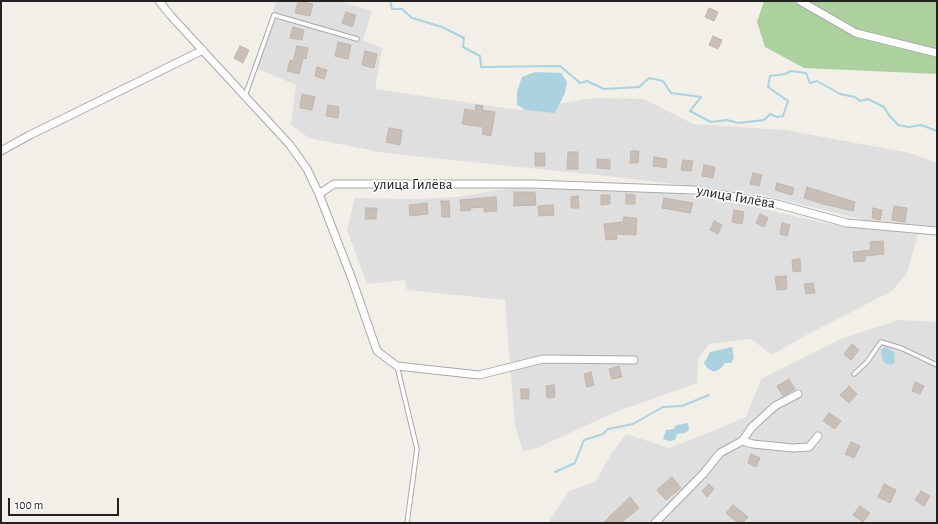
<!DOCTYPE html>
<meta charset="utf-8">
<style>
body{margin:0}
#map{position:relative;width:938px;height:524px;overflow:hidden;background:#f2efe9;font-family:"Alegreya Sans",sans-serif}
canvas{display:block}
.frame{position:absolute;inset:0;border:2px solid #222;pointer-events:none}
.scale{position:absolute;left:8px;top:498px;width:111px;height:18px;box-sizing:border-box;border:2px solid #222;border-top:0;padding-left:5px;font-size:12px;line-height:14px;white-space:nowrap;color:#222;-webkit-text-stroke:3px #fff;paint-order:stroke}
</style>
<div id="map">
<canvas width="938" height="524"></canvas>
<div class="frame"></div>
<div class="scale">100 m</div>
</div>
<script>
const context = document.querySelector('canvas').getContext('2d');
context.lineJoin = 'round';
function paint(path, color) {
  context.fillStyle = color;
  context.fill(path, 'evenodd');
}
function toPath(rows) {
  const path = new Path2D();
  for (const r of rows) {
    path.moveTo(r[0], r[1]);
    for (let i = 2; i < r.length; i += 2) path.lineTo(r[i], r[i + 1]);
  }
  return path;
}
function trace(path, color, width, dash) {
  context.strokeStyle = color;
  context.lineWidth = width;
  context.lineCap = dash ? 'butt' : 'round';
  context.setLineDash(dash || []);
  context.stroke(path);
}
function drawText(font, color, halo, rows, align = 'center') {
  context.font = font + ' "Alegreya Sans",sans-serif';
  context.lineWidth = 3.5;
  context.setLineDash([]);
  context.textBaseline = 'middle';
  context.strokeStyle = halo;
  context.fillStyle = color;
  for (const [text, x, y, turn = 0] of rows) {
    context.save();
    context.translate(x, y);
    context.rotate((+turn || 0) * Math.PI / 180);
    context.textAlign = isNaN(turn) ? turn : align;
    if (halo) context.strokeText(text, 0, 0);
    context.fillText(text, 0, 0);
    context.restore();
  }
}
paint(toPath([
 [276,1,340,1,372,11,363,40,382,48,375,89,519,110,594,98,644,99,693,124,785,130,910,153,937,163,937,226,869,221,762,195,625,178,385,153,309,138,291,125,296,85,256,68],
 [512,188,677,193,752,206,820,222,853,228,918,234,907,273,892,291,801,338,772,355,751,339,709,344,698,359,697,383,613,413,537,448,523,451,515,426,505,300,407,290,405,280,367,284,347,230,355,198,415,199,456,197],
 [899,320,937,322,937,523,548,523,569,491,595,482,611,454,626,434,669,448,713,431,746,417,761,379,843,338]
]), '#e0dfdf');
paint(toPath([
 [764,1,937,1,937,74,804,68,765,47,757,22]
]), '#add19e');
paint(toPath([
 [535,72,561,73,567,82,565,93,555,113,526,110,517,105,517,91,522,77],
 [732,347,734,358,731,363,725,363,720,369,714,372,707,368,704,363,710,352],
 [885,347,894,352,895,363,891,365,885,363,882,359,881,350],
 [688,423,689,430,685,433,677,434,675,440,670,441,663,439,666,430,673,429,677,425]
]), '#aad3df');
trace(toPath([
 [390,1,392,9,402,9,412,18,442,27,464,38,463,47,480,56,481,67,560,66,580,83,587,81,604,89,639,87,649,78,663,81,671,93,701,97,690,111,711,122,727,120,738,123,764,120,770,114,777,117,783,116,788,101,768,87,770,76,785,74,791,71,806,73,810,83,817,81,840,94,855,97,860,101,868,99,884,107,889,115,898,125,909,127,921,125,937,131],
 [555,472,575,463,584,440,603,434,608,429,633,424,663,407,682,406,709,395]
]), '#aad3df', 2);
const building = toPath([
 [298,1,313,4,310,16,295,13,298,1],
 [709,8,718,12,714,21,705,17,709,8],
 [346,12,356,15,352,27,342,23,346,12],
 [293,27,304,30,302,40,290,38,293,27],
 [713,36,722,40,718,49,709,45,713,36],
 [338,42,351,45,348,59,335,56,338,42],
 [240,46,249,50,243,63,234,58,240,46],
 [297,46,308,48,306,59,303,58,299,74,287,71,290,60,293,61,297,46],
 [365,51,377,54,374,68,362,65,365,51],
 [317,67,327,70,324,79,315,76,317,67],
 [302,94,315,97,312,110,300,108,302,94],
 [328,105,339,107,338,118,326,116,328,105],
 [476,105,483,106,482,110,495,112,491,136,482,134,483,127,462,124,465,109,475,111,476,105],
 [389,128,402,130,400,145,386,142,389,128],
 [631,151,639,151,638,163,630,163,631,151],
 [568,152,578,152,578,169,567,169,568,152],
 [535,153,545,153,545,166,535,166,535,153],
 [654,157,667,159,666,168,653,166,654,157],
 [597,159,610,160,610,169,597,168,597,159],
 [683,160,693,161,691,171,681,170,683,160],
 [704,165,715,167,713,178,702,176,704,165],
 [753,173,762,175,759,186,750,184,753,173],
 [777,183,794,188,792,195,775,190,777,183],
 [807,187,855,202,853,211,823,204,804,198,807,187],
 [514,192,535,192,536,205,514,206,514,192],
 [626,194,635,195,635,204,626,204,626,194],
 [601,195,610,195,610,204,601,205,601,195],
 [578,196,579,208,571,208,571,197,578,196],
 [496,197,497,211,484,212,484,207,470,208,471,210,461,211,460,200,496,197],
 [664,198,693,203,690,213,662,208,664,198],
 [441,201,449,201,450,217,442,217,441,201],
 [427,203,428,214,410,216,409,205,427,203],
 [553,205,554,215,539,216,538,206,553,205],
 [894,206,907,208,905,222,892,220,894,206],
 [366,208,377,208,376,219,365,219,366,208],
 [873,208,882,210,880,220,872,218,873,208],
 [734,210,744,212,742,224,732,222,734,210],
 [760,214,768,218,764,227,756,223,760,214],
 [624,217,637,218,636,235,616,234,617,239,606,240,604,224,623,222,624,217],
 [714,221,722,225,718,234,710,230,714,221],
 [782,223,790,225,787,236,780,234,782,223],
 [883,241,884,254,865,256,865,261,854,262,853,252,871,250,870,242,883,241],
 [800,259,801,271,793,272,792,260,800,259],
 [786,276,787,289,777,290,775,277,786,276],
 [813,283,815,293,806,294,804,284,813,283],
 [852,344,859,350,851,360,844,354,852,344],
 [619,366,622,377,612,379,609,369,619,366],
 [591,372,594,385,587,387,584,374,591,372],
 [789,379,795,389,783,396,777,386,789,379],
 [915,382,924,386,920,394,912,391,915,382],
 [554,385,555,397,547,398,546,386,554,385],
 [849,386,857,394,849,403,840,395,849,386],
 [521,389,529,389,529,399,521,399,521,389],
 [829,413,841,421,835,429,823,421,829,413],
 [851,442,860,446,854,458,845,454,851,442],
 [751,454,760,458,756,467,748,463,751,454],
 [672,477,681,488,666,500,657,490,672,477],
 [709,484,714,489,707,497,702,491,709,484],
 [884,484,896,490,890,503,878,497,884,484],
 [921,491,930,496,924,506,915,500,921,491],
 [630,497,639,508,621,523,603,523,630,497],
 [733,505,748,517,743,523,738,523,726,513,733,505],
 [860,506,870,513,863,522,853,515,860,506]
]);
paint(building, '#c7bfb8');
trace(building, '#c4b6ab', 1);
const service = toPath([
 [245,96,274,15,357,39],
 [397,366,417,449,407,523],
 [854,374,867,362,881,342,901,348,937,365]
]);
const minor = toPath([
 [159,1,171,16,290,145,307,169,319,194],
 [800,1,856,33,937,53],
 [1,151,28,136,203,50],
 [634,360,543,359,479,375,397,366,377,351,352,279,319,194,334,184,532,184,694,190,777,204,847,223,937,231],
 [742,441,752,427,775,406,798,394],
 [655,523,703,474,720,453,742,441,753,444,793,448,809,447,818,436]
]);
trace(service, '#a9a9a9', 5.5);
trace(minor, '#a9a9a9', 9);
trace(service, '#fff', 3.5);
trace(minor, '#fff', 7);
drawText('15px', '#222', '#fff', [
 ["улица Гилёва",413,184],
 ["улица Гилёва",736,197,10]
]);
</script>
